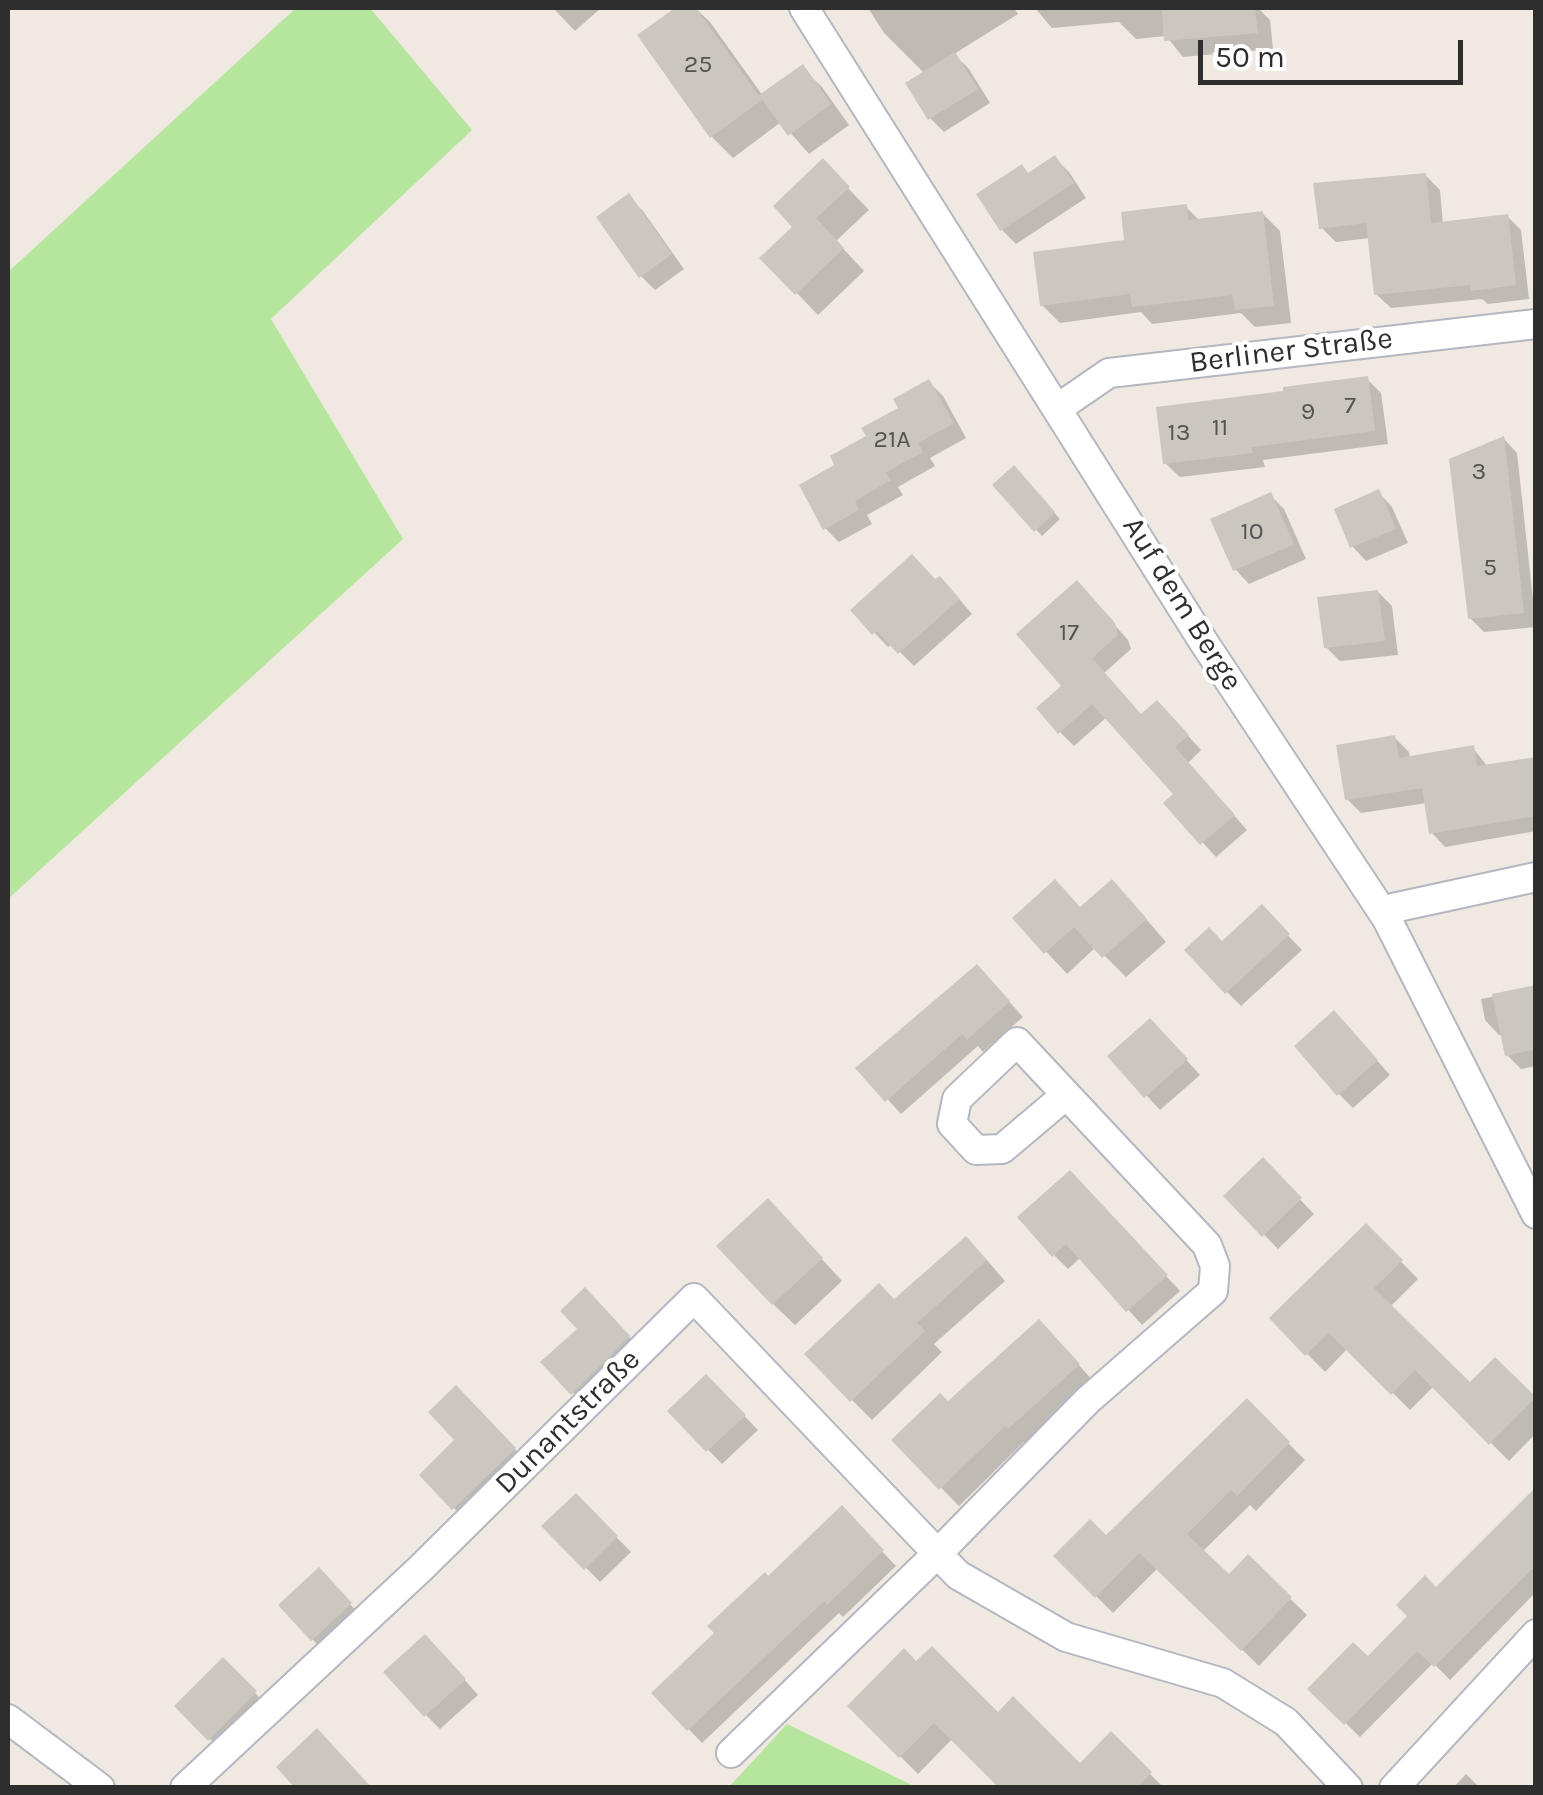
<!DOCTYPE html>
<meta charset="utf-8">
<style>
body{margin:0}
#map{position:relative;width:1543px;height:1795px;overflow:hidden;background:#efe9e1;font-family:Karla,sans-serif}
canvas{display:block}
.frame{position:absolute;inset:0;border:10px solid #2e2e2e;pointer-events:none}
.scale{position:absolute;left:1198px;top:40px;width:265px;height:45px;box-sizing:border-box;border:5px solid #2e2e2e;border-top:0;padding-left:12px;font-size:30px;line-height:35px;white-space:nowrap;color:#2e2e2e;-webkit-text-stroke:8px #fff;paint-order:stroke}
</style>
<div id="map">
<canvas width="1543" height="1795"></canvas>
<div class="frame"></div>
<div class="scale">50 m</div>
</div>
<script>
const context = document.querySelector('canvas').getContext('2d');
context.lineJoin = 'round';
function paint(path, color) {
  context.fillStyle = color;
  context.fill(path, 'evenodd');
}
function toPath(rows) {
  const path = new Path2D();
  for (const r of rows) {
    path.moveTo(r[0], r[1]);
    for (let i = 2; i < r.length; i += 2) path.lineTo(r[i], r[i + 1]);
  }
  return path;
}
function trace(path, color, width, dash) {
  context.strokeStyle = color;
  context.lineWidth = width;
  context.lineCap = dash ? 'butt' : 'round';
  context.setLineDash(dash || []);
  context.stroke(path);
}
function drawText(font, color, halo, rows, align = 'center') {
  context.font = font + ' Karla,sans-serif';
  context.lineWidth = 8;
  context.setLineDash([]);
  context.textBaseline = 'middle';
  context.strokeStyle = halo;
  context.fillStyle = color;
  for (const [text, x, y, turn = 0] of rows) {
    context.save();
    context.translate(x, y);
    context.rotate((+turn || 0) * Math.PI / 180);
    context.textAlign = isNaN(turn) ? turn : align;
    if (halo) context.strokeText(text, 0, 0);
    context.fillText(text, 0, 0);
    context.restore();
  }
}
paint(toPath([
 [296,8,370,8,472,130,271,319,403,539,8,899,8,272],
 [787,1724,916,1787,729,1787]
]), '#b6e59e');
paint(toPath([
 [553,8,601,8,575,31],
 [680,8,695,8,710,22,763,96,802,68,822,87,849,125,809,154,781,122,733,158,712,137,640,36],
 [868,8,1014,8,1018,14,954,54,969,69,990,103,944,132,930,118,925,74,884,33],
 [1035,8,1258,8,1270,20,1273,49,1183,57,1166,36,1136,39,1119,22,1052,28],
 [1055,158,1069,172,1086,198,1016,244,1002,230,1029,175],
 [823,162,869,210,836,241,864,271,818,315,763,258,795,227],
 [1426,176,1440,190,1443,224,1507,216,1521,230,1529,299,1488,304,1482,299,1391,308,1376,294,1370,238,1336,242,1322,228],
 [629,197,643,211,684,269,655,290,641,276],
 [1186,207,1200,221,1262,213,1280,231,1291,323,1255,327,1241,313,1152,324,1141,312,1060,323,1042,305,1127,242],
 [1367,379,1381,393,1388,444,1263,460,1265,467,1180,477,1165,463,1286,394],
 [929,382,943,396,966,438,930,458,935,466,898,487,903,495,867,515,872,524,839,542,825,528,838,466],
 [1504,439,1517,453,1536,627,1484,632,1470,618],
 [1014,469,1060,519,1042,536,996,485],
 [1378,492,1392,507,1408,543,1366,561,1352,546],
 [1270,495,1284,509,1306,559,1249,584,1235,569],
 [936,582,954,593,972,614,914,666,892,644,888,647,853,610],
 [1378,592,1392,606,1398,655,1340,661,1326,647],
 [1090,597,1128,640,1131,649,1104,673,1142,717,1171,717,1201,750,1188,763,1247,830,1216,857,1167,803,1176,794,1107,717,1074,746,1060,732,1064,686],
 [1395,738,1409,752,1410,759,1473,748,1488,767,1536,760,1536,831,1445,847,1431,832,1427,803,1361,813,1347,799],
 [1133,904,1166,942,1126,977,1096,947,1067,974,1015,918],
 [1261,908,1302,950,1241,1006,1227,992,1223,944],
 [991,981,1023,1017,983,1052,978,1046,901,1114,859,1068],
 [1536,988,1536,1066,1521,1069,1507,1055,1503,1034,1499,1035,1485,1020,1481,999],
 [1348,1028,1390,1075,1353,1108,1339,1094],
 [1164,1035,1200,1075,1160,1110,1110,1056],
 [1263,1161,1314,1214,1278,1249,1226,1196],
 [1084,1188,1180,1291,1142,1325,1081,1257,1068,1269,1054,1255],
 [789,1223,842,1281,795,1325,773,1304],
 [1366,1226,1418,1279,1390,1307,1470,1386,1495,1360,1536,1401,1536,1433,1509,1461,1434,1386,1410,1410,1348,1348,1325,1372,1272,1318],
 [986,1259,1005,1281,934,1344,942,1352,872,1420,852,1400,895,1302],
 [599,1304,643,1352,587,1407,544,1362,580,1329],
 [1057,1341,1096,1384,1028,1446,1024,1442,959,1506,894,1440],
 [706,1377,758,1430,722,1464,670,1411],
 [456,1389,536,1471,475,1530,422,1475,458,1440],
 [1247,1402,1305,1460,1256,1511,1250,1505,1202,1552,1229,1577,1248,1558,1307,1615,1259,1666,1158,1568,1113,1613,1056,1556,1106,1539],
 [1536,1489,1536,1592,1450,1680,1433,1663,1360,1737,1311,1689,1368,1660],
 [576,1496,631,1552,600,1582,545,1526],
 [842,1509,896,1566,843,1617,839,1613,702,1743,654,1693],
 [332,1585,364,1619,326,1653,312,1639],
 [439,1651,478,1695,440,1729,426,1715],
 [223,1661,269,1707,224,1753,177,1706],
 [916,1664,1080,1766,1111,1735,1164,1788,1043,1788,953,1738,918,1774,850,1706],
 [1466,1774,1480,1788,1453,1788]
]), '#0003');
paint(toPath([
 [675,8,696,8,762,100,710,138,637,35],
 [1255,8,1258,33,1164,41,1162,9],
 [955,52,978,89,928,120,905,83],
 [803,64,831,104,788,136,759,95],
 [1055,155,1074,183,1000,231,976,194,1022,164,1028,173],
 [823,158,850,187,816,218,844,248,795,295,759,258,792,227,773,206],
 [1426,173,1431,223,1508,214,1516,285,1471,291,1470,285,1374,295,1366,223,1319,229,1313,183],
 [629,193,672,254,639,278,596,217],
 [1187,204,1188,220,1263,211,1274,306,1235,310,1233,295,1132,307,1130,294,1040,306,1033,252,1124,240,1121,212],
 [1368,376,1375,431,1251,447,1253,453,1163,464,1156,407,1283,391,1283,387],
 [929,379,954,423,918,443,923,452,886,472,891,480,855,501,859,510,823,530,799,485,834,465,830,456,866,436,861,428,898,408,893,399],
 [1504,436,1524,613,1468,619,1449,459],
 [1014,465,1055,512,1034,532,992,485],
 [1379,489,1396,529,1350,548,1334,509],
 [1271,492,1294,544,1233,571,1210,519],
 [912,554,935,579,940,576,960,599,898,654,877,631,872,635,850,610],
 [1077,580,1115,623,1118,635,1092,658,1141,714,1157,700,1189,735,1175,747,1235,815,1200,845,1163,803,1173,794,1092,704,1058,734,1036,708,1061,686,1016,634],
 [1378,590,1385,641,1324,648,1317,597],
 [1395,735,1399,758,1474,745,1477,766,1536,757,1536,816,1429,834,1422,788,1345,800,1336,745],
 [1055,879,1080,907,1112,879,1147,919,1102,958,1074,927,1044,954,1012,918],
 [1262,904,1290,934,1225,994,1184,950,1209,927,1222,941],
 [977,964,1010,1001,967,1040,962,1034,885,1102,855,1068],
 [1536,985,1536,1049,1505,1056,1492,994],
 [1334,1010,1378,1060,1337,1096,1294,1046],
 [1150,1018,1188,1059,1144,1098,1107,1056],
 [1263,1157,1302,1198,1262,1237,1223,1196],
 [1070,1170,1168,1275,1126,1312,1066,1244,1052,1257,1017,1217],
 [768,1198,823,1258,772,1305,716,1246],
 [1366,1223,1403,1260,1374,1288,1470,1382,1495,1357,1536,1397,1489,1445,1415,1370,1391,1395,1329,1333,1305,1356,1269,1318],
 [966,1236,987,1260,917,1323,925,1331,850,1402,804,1354,879,1283,894,1299],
 [585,1287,630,1336,571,1395,540,1362,577,1329,560,1311],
 [1039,1319,1080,1364,1008,1429,1005,1426,939,1490,891,1440,940,1393,948,1401],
 [706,1374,746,1415,706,1452,667,1411],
 [456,1385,516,1448,452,1510,419,1475,454,1440,428,1412],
 [1247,1398,1290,1442,1237,1496,1231,1490,1187,1534,1229,1574,1248,1554,1292,1597,1241,1651,1139,1553,1095,1598,1053,1556,1090,1519,1106,1535],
 [1536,1487,1536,1565,1434,1667,1417,1651,1344,1725,1307,1689,1353,1642,1368,1656,1407,1616,1396,1605,1425,1575,1436,1587],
 [576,1493,618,1536,584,1570,541,1526],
 [842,1505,884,1550,827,1605,824,1601,687,1731,651,1693,714,1633,707,1626,765,1572,768,1576],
 [319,1567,352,1603,311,1641,278,1605],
 [425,1634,466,1679,424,1717,383,1672],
 [932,1646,998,1712,1013,1696,1080,1763,1111,1731,1152,1772,1137,1788,999,1788,934,1723,899,1758,847,1706,904,1648,916,1661],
 [223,1657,257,1691,208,1741,174,1706],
 [317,1728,372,1788,295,1788,276,1767]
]), '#cbc7bf');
const street = toPath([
 [804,8,1203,641,1387,919,1536,1214],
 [1058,408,1109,373,1536,324],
 [1387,919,1393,908,1536,877],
 [8,1719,100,1788],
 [731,1753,938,1553,1088,1400,1213,1291,1215,1266,1207,1245,1017,1042,957,1099,952,1124,976,1150,1002,1149,1066,1095],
 [185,1788,421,1568,694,1298,958,1575,1066,1637,1223,1683,1286,1722,1348,1788],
 [1394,1788,1536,1634]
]);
trace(street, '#b4b7c1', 32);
trace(street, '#fff', 28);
drawText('25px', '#555452', null, [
 ["25",698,65],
 ["7",1350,406],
 ["9",1308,412],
 ["11",1220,428],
 ["13",1179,433],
 ["21A",892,440],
 ["3",1479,472],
 ["10",1252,532],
 ["5",1490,568],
 ["17",1069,633]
]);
drawText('30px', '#2e2e2e', '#fff', [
 ["Berliner Straße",1291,351,-7],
 ["Auf dem Berge",1182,604,58],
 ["Dunantstraße",568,1422,-45]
]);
</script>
